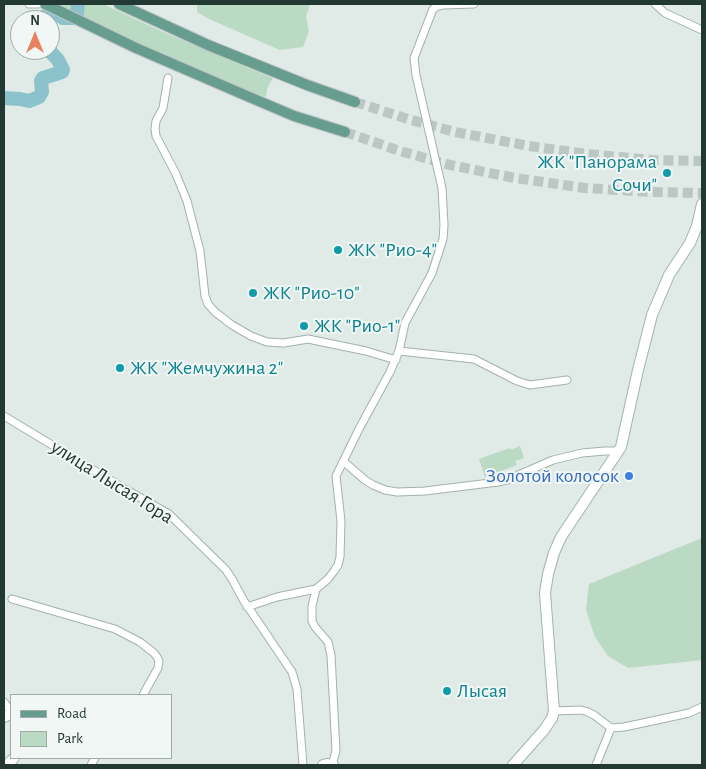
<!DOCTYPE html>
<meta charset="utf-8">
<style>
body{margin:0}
#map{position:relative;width:706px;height:769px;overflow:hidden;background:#e0eae6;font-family:"Alegreya Sans",sans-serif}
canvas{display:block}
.frame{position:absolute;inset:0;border:5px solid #223933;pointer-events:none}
.legend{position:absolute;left:10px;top:694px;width:162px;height:65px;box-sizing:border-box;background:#f0f7f4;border:1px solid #9eaba7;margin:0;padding:6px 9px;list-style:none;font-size:15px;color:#223933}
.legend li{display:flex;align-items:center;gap:10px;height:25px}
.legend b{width:25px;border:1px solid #9eaba7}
.north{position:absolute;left:10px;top:10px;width:50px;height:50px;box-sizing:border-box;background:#f0f7f4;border:1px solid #9eaba7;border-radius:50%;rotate:0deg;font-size:14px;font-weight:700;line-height:20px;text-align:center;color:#223933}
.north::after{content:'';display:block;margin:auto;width:18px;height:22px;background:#e9815f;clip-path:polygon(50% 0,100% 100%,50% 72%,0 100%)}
</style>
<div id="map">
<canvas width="706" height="769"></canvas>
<div class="frame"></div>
<ul class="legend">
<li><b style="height:6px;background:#679d8f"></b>Road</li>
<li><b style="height:14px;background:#badac3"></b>Park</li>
</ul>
<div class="north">N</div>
</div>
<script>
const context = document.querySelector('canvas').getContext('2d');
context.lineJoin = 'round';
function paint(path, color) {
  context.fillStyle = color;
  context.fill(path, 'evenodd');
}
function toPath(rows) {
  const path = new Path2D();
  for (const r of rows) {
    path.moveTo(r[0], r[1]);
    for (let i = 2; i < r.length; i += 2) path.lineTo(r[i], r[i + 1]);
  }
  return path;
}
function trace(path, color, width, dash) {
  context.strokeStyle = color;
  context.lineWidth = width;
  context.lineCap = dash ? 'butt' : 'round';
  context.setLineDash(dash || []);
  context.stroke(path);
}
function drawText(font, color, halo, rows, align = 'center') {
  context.font = font + ' "Alegreya Sans",sans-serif';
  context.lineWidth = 4;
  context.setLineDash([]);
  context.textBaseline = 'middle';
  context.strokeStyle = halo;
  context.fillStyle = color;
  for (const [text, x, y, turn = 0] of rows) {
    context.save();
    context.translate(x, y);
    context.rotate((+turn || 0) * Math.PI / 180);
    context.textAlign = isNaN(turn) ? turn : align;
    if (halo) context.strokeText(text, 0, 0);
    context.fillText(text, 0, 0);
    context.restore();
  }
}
paint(toPath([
 [57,4,103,4,163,32,273,78,267,89,266,97,231,84,158,52],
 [197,4,310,4,306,17,309,31,303,47,280,50,209,19,197,12],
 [520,446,524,458,515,461,517,465,485,477,479,459,510,448,511,450],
 [702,538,702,660,628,668,608,656,595,637,586,610,589,584]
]), '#badac3');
trace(toPath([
 [40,20,51,12,55,13,63,18,71,18,74,17,77,14,78,4],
 [4,98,20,99,29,101,39,97,42,92,41,81,43,78,62,72,63,70,58,60,49,50]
]), '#8bc2cc', 14);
trace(toPath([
 [355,102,408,119,455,132,529,146,587,154,652,160,702,161],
 [345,132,400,151,450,165,515,178,585,188,650,192,702,193]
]), '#bac7c2', 10, [10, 5]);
const street = toPath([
 [29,4,38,4],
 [655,4,665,13,702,30],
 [168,78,163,108,156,121,155,129,156,136,176,174,187,201,200,251,205,296,208,304,215,312,232,325,251,336,267,342,284,343,308,339,366,351,396,360],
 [399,351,474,359,517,381,530,385,567,380],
 [4,416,125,489,169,514,226,570,232,579,244,601,292,672,297,689,303,765],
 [343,461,365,480,373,485,385,490,397,492,425,491,498,482,507,480,553,460,582,453,605,451,619,451],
 [12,599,115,629,140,642,154,653,157,657,159,661,158,668,143,695],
 [247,607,277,597,316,589],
 [4,702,11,712],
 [554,711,581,710,588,712,594,715,611,728,624,727,657,720,689,713,702,707],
 [91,765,95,758],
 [332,765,336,751,331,655,328,642,315,627,312,621,312,606,316,589,328,579,334,571,338,565,340,557,341,521,336,476,359,429,390,372,399,351,405,323,432,273,443,239,444,225,442,188,416,75,414,58,433,9,438,6,443,5,474,4],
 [596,765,611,728]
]);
const secondary = toPath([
 [4,717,11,714],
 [7,765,14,758],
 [323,765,327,764,333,765],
 [513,765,544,730,552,718,554,711,545,593,548,574,554,553,561,537,621,447,638,370,652,315,669,275,690,243,697,226,702,204]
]);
const primary = toPath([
 [45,4,136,48,247,96,294,116,345,132],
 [119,4,208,45,307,85,355,102]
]);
trace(street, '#a3b1ad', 9);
trace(secondary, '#a0b5ad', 12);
trace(primary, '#bdc4c2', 12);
trace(street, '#fff', 7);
trace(secondary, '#fff', 10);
trace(primary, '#679d8f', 10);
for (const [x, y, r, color] of [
 [667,173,5,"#0f9aa8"],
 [338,250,5,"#0f9aa8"],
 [253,293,5,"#0f9aa8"],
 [304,326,5,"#0f9aa8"],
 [120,368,5,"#0f9aa8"],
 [629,476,5,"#3f7fe0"],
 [447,691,5,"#0f9aa8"]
]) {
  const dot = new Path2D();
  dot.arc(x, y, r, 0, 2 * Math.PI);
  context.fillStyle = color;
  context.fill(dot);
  trace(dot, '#f0f7f4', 2);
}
drawText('20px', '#0d838f', '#f0f7f4', [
 ["ЖК \"Панорама",657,162,"right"],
 ["Сочи\"",657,185,"right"],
 ["ЖК \"Рио-4\"",348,250],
 ["ЖК \"Рио-10\"",263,293],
 ["ЖК \"Рио-1\"",314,326],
 ["ЖК \"Жемчужина 2\"",130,368],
 ["Лысая",457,691]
], 'left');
drawText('20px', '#366cbe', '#f0f7f4', [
 ["Золотой колосок",619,476]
], 'right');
drawText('20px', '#223933', '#f0f7f4', [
 ["улица Лысая Гора",112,482,32]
]);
</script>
